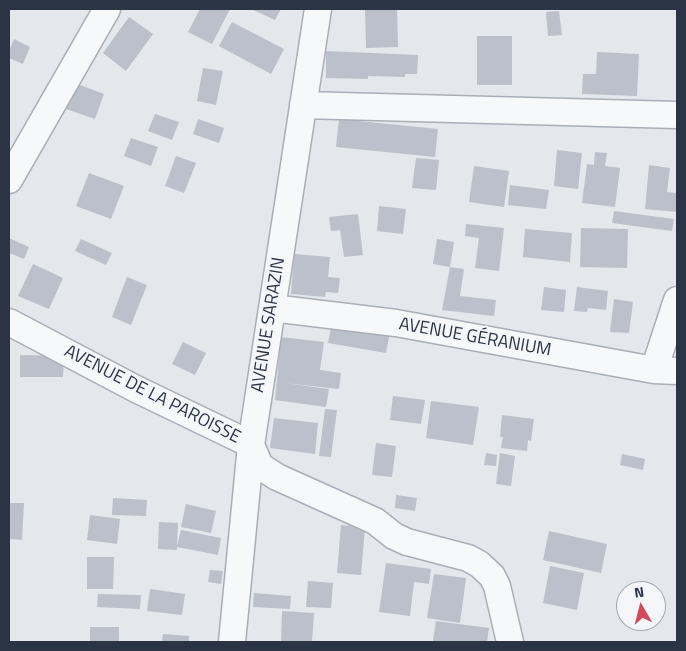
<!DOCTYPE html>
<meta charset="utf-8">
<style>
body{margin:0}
#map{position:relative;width:686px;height:651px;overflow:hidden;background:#e4e7ec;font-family:"Titillium Web",sans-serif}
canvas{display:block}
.frame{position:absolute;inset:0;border:10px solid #2b3445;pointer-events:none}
.north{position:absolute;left:616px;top:581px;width:50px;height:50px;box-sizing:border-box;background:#f4f6f9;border:1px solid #a4a8b1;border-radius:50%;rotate:352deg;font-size:14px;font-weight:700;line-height:20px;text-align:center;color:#2b3445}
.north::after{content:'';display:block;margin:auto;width:18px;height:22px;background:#d1495b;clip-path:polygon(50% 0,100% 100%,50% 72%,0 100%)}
</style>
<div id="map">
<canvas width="686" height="651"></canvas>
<div class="frame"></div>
<div class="north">N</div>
</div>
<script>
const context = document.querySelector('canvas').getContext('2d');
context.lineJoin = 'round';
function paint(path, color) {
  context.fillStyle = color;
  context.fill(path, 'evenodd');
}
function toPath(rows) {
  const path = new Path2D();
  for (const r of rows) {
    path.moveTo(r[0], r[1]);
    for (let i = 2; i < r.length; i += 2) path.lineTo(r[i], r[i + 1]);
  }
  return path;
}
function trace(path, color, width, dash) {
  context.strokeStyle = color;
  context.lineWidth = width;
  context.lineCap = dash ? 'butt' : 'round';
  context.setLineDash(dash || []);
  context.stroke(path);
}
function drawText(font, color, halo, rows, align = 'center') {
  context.font = font + ' "Titillium Web",sans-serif';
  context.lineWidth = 4;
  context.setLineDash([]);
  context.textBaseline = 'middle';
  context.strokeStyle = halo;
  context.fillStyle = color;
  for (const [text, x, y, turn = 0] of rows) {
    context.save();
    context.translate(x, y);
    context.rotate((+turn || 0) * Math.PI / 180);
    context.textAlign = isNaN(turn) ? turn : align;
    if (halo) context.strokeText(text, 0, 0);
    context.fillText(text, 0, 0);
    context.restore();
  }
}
paint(toPath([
 [200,9,230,9,212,44,188,32],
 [251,9,281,9,275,20],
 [365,9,397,9,398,47,366,48],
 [559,11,562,35,548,36,546,12],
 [129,17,153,34,126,71,103,53],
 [232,22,284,49,271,74,219,46],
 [477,36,512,36,512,85,477,85],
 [14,39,30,47,23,64,9,58,9,51],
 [326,51,418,55,417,74,405,74,405,77,368,76,368,79,326,78],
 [597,52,639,54,637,96,582,94,583,74,596,74],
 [203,68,223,71,216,105,197,101],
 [75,83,104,94,95,119,66,109],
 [155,114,179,122,172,140,148,131],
 [198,119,224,128,219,143,193,134],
 [339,119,438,129,435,157,336,147],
 [131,138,158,147,151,166,124,156],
 [557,150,582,153,578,189,554,186],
 [595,152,607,153,605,166,620,168,615,207,582,203,587,164,594,165],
 [176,156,196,163,184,193,165,186],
 [416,158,439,160,436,190,412,188],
 [649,165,670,168,667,192,677,193,677,212,645,209],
 [474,166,509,171,504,207,469,202],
 [89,173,124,186,111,219,76,206],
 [510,185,549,190,546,209,508,205],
 [379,206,406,209,403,234,377,231],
 [614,211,674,219,672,231,612,223],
 [358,214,363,255,344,257,340,230,331,231,329,217],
 [466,224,504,228,499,271,475,268,479,238,465,236],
 [581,228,628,229,627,268,580,267],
 [525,229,572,233,570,262,523,257],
 [9,238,29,247,24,259,9,253],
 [81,239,112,253,106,265,75,251],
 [437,239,454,242,450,267,433,264],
 [294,254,330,257,328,277,340,278,338,293,326,292,325,297,291,294],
 [33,264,63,278,49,309,18,296],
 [450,267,464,269,460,296,496,300,494,316,442,310],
 [127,277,147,285,131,325,112,317],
 [544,287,566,290,564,312,541,310],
 [577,287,608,291,606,310,588,308,587,312,574,311],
 [614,299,633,302,629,333,610,332],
 [333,317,391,327,386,353,328,343],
 [281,337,324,342,320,370,341,373,339,389,284,383,329,389,326,407,275,400],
 [183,342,206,353,195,375,172,364],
 [20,355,64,356,63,377,20,377],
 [393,396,425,400,421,424,390,420],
 [431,401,479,407,473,445,426,438],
 [325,409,337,410,331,457,319,456],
 [502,415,534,419,531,441,528,440,527,451,501,448,503,437,500,437],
 [274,418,318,423,315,454,270,448],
 [376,443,396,446,392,477,372,475],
 [486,453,497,455,496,466,484,465],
 [500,453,515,456,511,486,496,484],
 [622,454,645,459,643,470,620,465],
 [396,495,417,498,415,511,395,508],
 [113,498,147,500,146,516,112,515],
 [9,503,24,503,22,540,9,539],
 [186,504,216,511,211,533,181,527],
 [90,515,120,519,117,544,87,540],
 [159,522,178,523,177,546,181,530,221,538,218,555,177,547,177,550,158,549],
 [341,525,365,527,361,575,337,573],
 [549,531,607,544,601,573,543,560],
 [87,557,114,557,113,589,87,589],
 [386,563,431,569,429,584,414,582,410,616,379,612],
 [550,566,584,573,577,610,543,603],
 [210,570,223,571,221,584,208,582],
 [434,574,466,578,460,623,427,618],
 [308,581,333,583,331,608,306,607],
 [150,589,185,594,182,615,147,611],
 [254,593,291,596,290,609,253,607],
 [98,594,141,595,140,609,97,607],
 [282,611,314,613,312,642,281,642],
 [436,621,489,628,487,642,433,641],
 [90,627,119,627,119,642,90,642],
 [163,634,189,636,189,642,162,642]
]), '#bbc0ca');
const minor = toPath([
 [303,105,677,115],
 [9,180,107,9],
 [272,308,396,323,654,370,677,371],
 [9,322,136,389,244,441,251,445,260,466,277,477,375,521,394,536,407,542,468,558,479,564,492,576,497,586,510,642],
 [654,370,677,300],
 [232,642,251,445,318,9]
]);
trace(minor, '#a9aeb7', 29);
trace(minor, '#f7f8fa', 26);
drawText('18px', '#2b3445', '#f4f6f9', [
 ["AVENUE SARAZIN",269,325,-81],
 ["AVENUE GÉRANIUM",475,338,10],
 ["AVENUE DE LA PAROISSE",152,395,27]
]);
</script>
